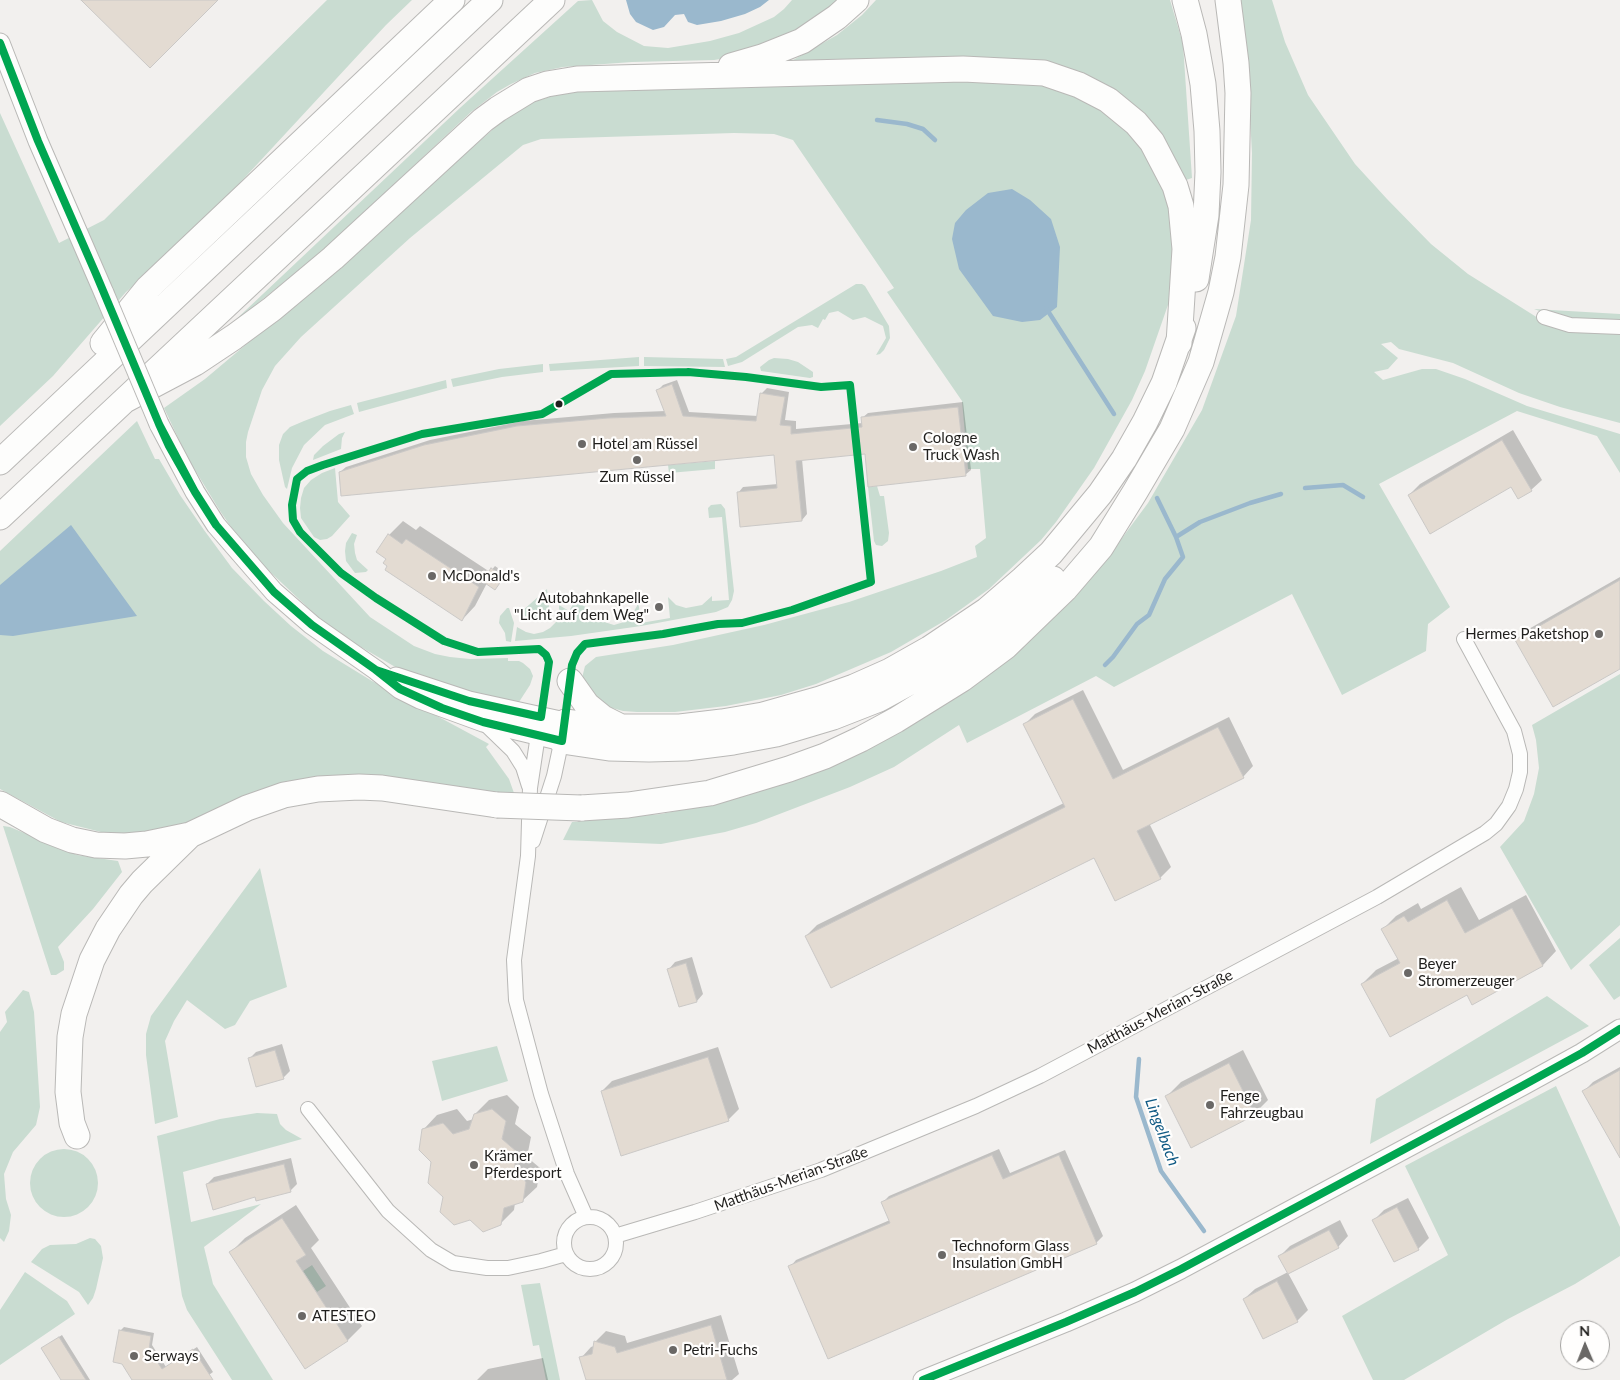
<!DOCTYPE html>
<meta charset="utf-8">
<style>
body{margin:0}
#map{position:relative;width:1620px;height:1380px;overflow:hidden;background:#f2f0ee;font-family:Lato,sans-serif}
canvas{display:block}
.north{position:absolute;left:1560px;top:1320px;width:50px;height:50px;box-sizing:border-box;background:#fffefd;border:1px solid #a6a5a3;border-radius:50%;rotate:359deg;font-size:14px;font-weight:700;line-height:20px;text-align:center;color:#201f1d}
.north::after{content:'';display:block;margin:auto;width:18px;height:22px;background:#6a6866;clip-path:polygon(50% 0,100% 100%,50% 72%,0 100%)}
</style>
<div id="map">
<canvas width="1620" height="1380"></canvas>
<div class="north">N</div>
</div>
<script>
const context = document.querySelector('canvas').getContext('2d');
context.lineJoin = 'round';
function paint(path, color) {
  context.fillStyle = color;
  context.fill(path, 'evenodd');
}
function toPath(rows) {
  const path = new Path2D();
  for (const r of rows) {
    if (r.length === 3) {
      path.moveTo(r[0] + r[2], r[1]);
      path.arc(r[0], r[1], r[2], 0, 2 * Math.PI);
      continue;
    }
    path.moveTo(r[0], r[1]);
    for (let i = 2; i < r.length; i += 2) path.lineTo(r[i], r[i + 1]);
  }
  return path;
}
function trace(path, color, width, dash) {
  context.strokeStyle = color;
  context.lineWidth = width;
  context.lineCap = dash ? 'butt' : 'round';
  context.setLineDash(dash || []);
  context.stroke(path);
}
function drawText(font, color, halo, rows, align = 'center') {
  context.font = font + ' Lato,sans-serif';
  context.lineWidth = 4.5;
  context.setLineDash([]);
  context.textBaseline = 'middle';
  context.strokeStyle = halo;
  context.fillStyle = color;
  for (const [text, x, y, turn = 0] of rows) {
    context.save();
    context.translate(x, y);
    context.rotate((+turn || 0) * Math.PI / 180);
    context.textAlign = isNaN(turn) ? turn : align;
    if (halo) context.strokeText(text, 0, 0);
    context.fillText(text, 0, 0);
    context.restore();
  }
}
paint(toPath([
 [327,0,412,0,386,25,187,240,126,292,53,376,0,426,0,113,59,243,104,220],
 [592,0,603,21,617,32,644,46,668,48,710,41,739,33,774,17,784,9,792,0,845,0,814,24,733,57,714,60,632,62,563,67,535,73,511,84,497,92,471,112,323,251,228,327,461,107,578,1],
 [876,0,1170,0,1183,44,1192,178,1183,181,1102,89,779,68,837,35,862,15],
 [1232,0,1272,0,1285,42,1308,95,1355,164,1387,199,1431,244,1468,274,1538,318,1620,331,1620,423,1560,407,1519,393,1453,363,1399,349,1391,342,1381,344,1398,358,1388,369,1374,372,1383,380,1422,369,1436,369,1465,379,1527,406,1620,434,1620,473,1597,436,1517,411,1379,484,1450,607,1428,624,1426,651,1342,695,1292,594,1114,687,1096,676,967,743,959,725,894,767,850,787,756,823,725,832,661,844,563,840,572,822,661,814,706,805,992,670,1080,591,1102,565,1148,503,1202,410,1236,316,1251,220,1252,153,1249,99],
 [1000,76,1079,93,1138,138,1167,188,1175,275,1169,302,1145,371,1132,400,1094,468,1056,522,1041,540,989,589,946,620,891,652,816,684,781,695,726,706,675,712,637,712,623,711,601,705,582,678,585,666,596,657,673,645,764,625,849,602,941,571,977,557,975,546,986,538,980,469,968,469,962,401,887,292,894,288,793,140,774,134,734,133,541,139,523,145,410,238,301,337,275,366,262,390,248,432,246,442,246,457,251,474,263,495,283,523,370,617,414,646,435,654,450,657,470,659,508,658,508,661,519,661,523,663,530,669,533,676,530,685,519,702,503,702,397,668,349,640,321,620,266,568,231,527,220,511,187,457,164,408,205,379,312,289,499,124,530,103,559,94,582,90,764,87,843,80],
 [856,284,862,284,865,286,889,326,890,338,884,350,880,354,876,355,886,338,883,326,865,317,853,320,838,311,829,313,825,320,823,319,818,328,812,325,798,327,742,362,728,366,726,359,736,357],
 [1534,309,1620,314,1620,323,1561,319],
 [639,357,639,366,550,371,549,364],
 [644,357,723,359,725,367,644,366],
 [774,358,788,359,798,362,813,372,813,377,810,378,761,371,760,367,769,360],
 [543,364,543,372,502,377,453,387,451,379,499,369],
 [446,380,447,388,359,412,357,403],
 [351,405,354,414,325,425,304,445,292,468,287,489,285,487,279,460,279,445,283,434,290,427,304,421,330,411],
 [137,421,155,459,159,459,180,495,204,530,232,568,264,601,291,626,323,651,372,681,489,744,486,747,509,779,514,793,271,787,247,795,189,822,152,832,119,834,101,832,61,822,0,789,0,551],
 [345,432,342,438,341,449,313,460,314,455,323,446,339,434],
 [715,461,715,469,669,473,668,465],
 [335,468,338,502,350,516,332,536,327,539,320,540,314,537,301,518,300,508,301,498,304,488,311,480,322,473],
 [877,486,880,496,884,496,889,533,888,541,882,546,876,545,874,541,868,487],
 [721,504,725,509,734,591,732,600,728,607,716,612,641,626,571,636,515,641,517,627,526,632,534,634,543,632,550,628,556,622,559,614,559,605,569,611,575,601,589,609,595,617,601,621,614,625,624,622,631,616,637,606,638,600,641,623,670,618,668,597,676,605,686,608,702,605,712,596,712,601,729,600,722,517,709,518,708,508,711,505],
 [352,533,357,535,354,544,355,553,357,560,368,570,366,572,355,573,346,561,345,551,346,543],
 [547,589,549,608,547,614,540,620,531,620,527,618,521,612],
 [507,608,509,608,514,623,511,642,506,641,505,633,499,623,500,616],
 [1620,674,1620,925,1571,970,1500,847,1524,821,1534,794,1539,768,1536,740,1532,725],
 [3,826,10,827,77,855,118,861,122,872,93,909,58,947,64,962,64,970,56,975,51,975],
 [260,868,287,987,250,1001,235,1025,225,1029,187,1000,174,1021,165,1041,178,1117,155,1124,146,1055,146,1034,151,1016],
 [1620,938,1620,996,1614,1000,1589,965],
 [23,990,29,992,34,1012,40,1107,36,1125,13,1152,4,1174,6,1199,11,1215,9,1231,4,1242,0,1238,0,1032,7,1022,5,1012],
 [1547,996,1589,1026,1370,1144,1376,1099],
 [497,1046,508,1081,442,1101,432,1061],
 [1556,1086,1620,1227,1620,1256,1575,1284,1508,1319,1404,1380,1373,1380,1342,1316,1448,1255,1405,1166],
 [257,1113,277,1114,280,1124,286,1130,302,1139,183,1172,191,1222,261,1204,204,1247,213,1284,273,1380,232,1380,187,1310,182,1296,157,1136,220,1119],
 [64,1183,34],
 [90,1238,95,1239,101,1246,103,1258,96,1289,93,1298,88,1305,79,1292,31,1262,42,1249,50,1245,76,1244],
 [312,1265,326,1286,317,1292,303,1271],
 [25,1272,67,1301,75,1314,0,1365,0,1310],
 [540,1283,560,1380,546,1380,539,1345,533,1346,521,1285]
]), '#c9dcd1');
paint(toPath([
 [626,0,769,0,760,7,745,14,721,21,697,25,688,22,684,14,675,15,664,27,653,30,636,22,630,14],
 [1012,189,1030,200,1051,219,1060,247,1057,307,1040,320,1022,322,993,316,959,269,952,239,955,223,966,210,988,193],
 [71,525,137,616,13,636,0,635,0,585]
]), '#9ab8cd');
paint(toPath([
 [677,380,689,412,758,416,761,394,767,388,789,392,785,420,796,421,796,429,863,423,862,418,868,413,963,402,971,470,965,475,866,453,802,459,807,514,802,520,738,493,743,487,778,484,775,454,340,472,346,467,430,440,523,421,614,413,666,411,658,390,663,385],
 [1513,430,1542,480,1531,490,1512,485,1409,495,1420,484],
 [403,521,416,530,420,526,490,572,495,566,506,574,495,589,487,583,475,606,462,620,389,566,388,559,389,535],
 [1620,577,1620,667,1516,640,1527,630],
 [1083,690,1123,770,1229,717,1253,766,1243,777,1149,823,1171,867,1160,878,1116,900,1094,857,806,936,817,925,1064,803,1025,724,1035,714],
 [1461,887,1479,920,1526,895,1556,951,1543,965,1473,1003,1468,994,1362,984,1376,970,1399,958,1383,929,1396,916,1418,903,1421,909],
 [692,957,703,994,697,1001,669,969,675,962],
 [282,1044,290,1071,283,1078,249,1059,256,1052],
 [718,1047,739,1109,728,1120,602,1091,612,1081],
 [1243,1050,1268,1100,1254,1114,1167,1096,1181,1082],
 [1620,1067,1620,1155,1584,1091,1593,1082],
 [507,1095,519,1107,515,1124,531,1137,527,1157,540,1168,537,1187,522,1201,515,1203,514,1210,500,1224,444,1197,423,1130,437,1115,457,1109,467,1121,474,1119,475,1114,489,1100],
 [999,1149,1010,1173,1065,1150,1103,1236,1096,1243,790,1267,796,1260,890,1220,882,1203,889,1196],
 [291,1158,297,1184,290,1191,256,1196,207,1184,214,1177],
 [1408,1198,1429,1238,1418,1249,1374,1220,1384,1210],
 [296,1205,319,1240,311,1248,362,1326,348,1340,305,1367,231,1252,245,1238],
 [1340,1220,1348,1236,1338,1247,1288,1273,1308,1310,1297,1321,1244,1299,1255,1289,1288,1272,1280,1256,1290,1246],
 [721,1315,739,1374,732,1380,587,1380,581,1358,591,1347,594,1346,595,1342,606,1331,625,1336,627,1343],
 [124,1327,154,1333,152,1345,166,1367,197,1347,213,1372,202,1380,134,1380,120,1331],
 [62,1335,90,1380,62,1380,42,1348],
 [543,1358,548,1380,477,1380,488,1369]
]), '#0003');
trace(toPath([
 [877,120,907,124,923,129,935,140],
 [1046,308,1114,414],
 [1305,488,1343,485,1363,497],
 [1176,537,1200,522,1250,503,1281,494],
 [1105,665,1113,657,1137,624,1149,615,1165,579,1183,557,1176,537,1157,498],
 [1139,1059,1136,1097,1161,1171,1204,1231]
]), '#9ab8cd', 4.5);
const building = toPath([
 [81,0,218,0,150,68,81,0],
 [672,384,683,416,756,421,760,393,785,397,780,425,791,426,791,434,862,427,861,417,958,407,966,476,868,487,865,454,796,461,802,521,740,527,737,492,777,488,774,455,341,496,339,472,424,445,517,426,608,418,666,416,656,390,672,384],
 [1502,440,1532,491,1518,499,1511,487,1430,534,1408,495,1502,440],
 [388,534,402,544,406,539,479,587,462,621,385,570,387,566,383,563,386,559,376,552,388,534],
 [491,568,504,577,495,590,482,581,491,568],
 [1620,580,1620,669,1553,707,1515,640,1620,580],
 [1073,699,1113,779,1218,727,1244,778,1137,831,1161,879,1115,901,1094,858,831,988,805,936,1065,807,1023,724,1073,699],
 [1447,900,1465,933,1512,908,1543,966,1472,1005,1467,995,1390,1037,1361,984,1400,963,1381,929,1404,916,1408,922,1447,900],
 [686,963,697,1002,679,1007,667,969,686,963],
 [275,1050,284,1079,256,1087,248,1058,275,1050],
 [708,1057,729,1121,621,1156,601,1091,708,1057],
 [1229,1063,1255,1115,1191,1148,1165,1096,1229,1063],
 [1620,1070,1620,1158,1582,1091,1620,1070],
 [492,1109,506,1121,502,1139,517,1152,514,1171,526,1182,523,1202,504,1208,501,1225,483,1232,470,1220,454,1225,440,1212,443,1197,428,1183,431,1162,419,1150,422,1129,443,1123,453,1134,469,1129,474,1114,492,1109],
 [992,1155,1003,1179,1059,1155,1097,1244,828,1359,788,1266,890,1223,881,1202,992,1155],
 [284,1164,291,1192,256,1201,255,1197,213,1210,206,1184,284,1164],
 [1397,1207,1419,1250,1394,1262,1372,1220,1397,1207],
 [282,1218,306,1255,296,1261,348,1341,305,1369,229,1252,282,1218],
 [1329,1230,1339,1248,1288,1274,1278,1256,1329,1230],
 [1277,1281,1298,1322,1263,1339,1243,1299,1277,1281],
 [711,1325,727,1380,586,1380,579,1357,592,1354,594,1341,615,1347,617,1353,711,1325],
 [119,1330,151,1336,149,1349,162,1369,193,1349,213,1380,132,1380,122,1364,113,1362,119,1330],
 [59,1337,86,1380,61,1380,41,1348,59,1337]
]);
paint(building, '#e3dbd2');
trace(building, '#cac8c6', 1);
const street = toPath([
 [1544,317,1570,325,1620,327],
 [484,723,513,751,523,767,529,786],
 [539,728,530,788,528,856,514,960,516,1000,541,1094,567,1174,586,1217],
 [533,841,554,776,563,734],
 [308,1109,388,1211,431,1250,453,1263,487,1268,508,1268,541,1261,566,1254],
 [590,1243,26],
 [615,1236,695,1212,821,1170,976,1106,1040,1076,1377,897,1485,833,1496,824,1509,806,1516,789,1520,772,1520,754,1514,731,1464,639]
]);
const secondary = toPath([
 [0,43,38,141,104,293],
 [159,424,195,492,216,525,274,592,312,625,376,670,400,689,420,699,483,722,562,741],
 [396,677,469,701,565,722],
 [923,1380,1066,1322,1135,1292,1181,1269,1522,1086,1582,1053,1620,1029]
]);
const highway = toPath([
 [1185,0,1194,34,1203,84,1207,131,1208,172,1206,215,1196,279],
 [731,66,762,57,802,41,837,17,856,0],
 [103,343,148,288,452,0],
 [125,400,195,363,234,337,272,309,333,258,483,120,498,109,529,90,547,84,577,79,963,69,1044,73,1079,85,1108,100,1136,123,1152,142,1175,186,1181,206,1185,249,1179,343],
 [0,462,490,0],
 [0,517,552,0],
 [570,681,587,705,603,718,619,726],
 [565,722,603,727,680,727,722,722,763,715,820,699,854,687,890,671,929,649,987,610,1023,579,1051,553,1100,494,1124,459,1145,422,1164,383,1183,328],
 [562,741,609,748,649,749,686,748,733,742,776,734,833,717,879,699,943,664,1007,619,1053,579],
 [0,804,46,830,72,840,96,845,125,846,147,844,190,835,247,808,284,795,318,789,359,787,382,788,497,805],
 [581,808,628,805,710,793,789,769,825,756,861,739,896,720,962,679,1005,647,1065,589,1101,547,1135,492,1172,429,1201,362,1221,292,1228,257,1236,185,1238,93,1236,63,1228,0],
 [77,1136,72,1123,68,1092,70,1037,74,1014,92,960,108,929,131,895,142,882,190,835]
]);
trace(street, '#b9b8b6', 16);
trace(secondary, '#b9b8b6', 21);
trace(highway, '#b9b8b6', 27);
trace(street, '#fdfdfc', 14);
trace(secondary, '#fdfdfc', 19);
trace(highway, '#fdfdfc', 25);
const secondaryBridge = toPath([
 [104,293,159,424]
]);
const highwayBridge = toPath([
 [497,805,581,808]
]);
trace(secondaryBridge, '#b9b8b6', 21, []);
trace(highwayBridge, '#b9b8b6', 27, []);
trace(secondaryBridge, '#fdfdfc', 19);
trace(highwayBridge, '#fdfdfc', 25);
trace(toPath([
 [0,43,38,141,96,274],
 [96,274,159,424],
 [96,274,159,424],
 [688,372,746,377,821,387,850,385,871,582,792,610,742,623,718,624,663,634,585,644,577,653,572,665,562,741,483,722,442,708,400,689,376,670,469,701,541,717,549,662,546,655,539,649,478,652,444,641,376,598,341,573,300,532,293,520,292,505,297,479,307,471,323,465,422,434,542,414,611,374,688,372],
 [159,424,195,492],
 [159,424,169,446,195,492],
 [195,492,216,525],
 [216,525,274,592],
 [216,525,274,592],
 [274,592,312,625],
 [274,592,312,625],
 [312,625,376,670],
 [312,625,376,670],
 [923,1380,1066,1322,1135,1292,1181,1269,1522,1086,1582,1053,1620,1029]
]), '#00a651', 8);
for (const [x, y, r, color] of [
 [559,404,4.5,"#201f1d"],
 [582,444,5,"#6a6866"],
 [913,447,5,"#6a6866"],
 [637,460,5,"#6a6866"],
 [432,576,5,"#6a6866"],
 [659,607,5,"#6a6866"],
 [1599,634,5,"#6a6866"],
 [1408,973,5,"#6a6866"],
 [1210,1105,5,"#6a6866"],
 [474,1165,5,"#6a6866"],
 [942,1255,5,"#6a6866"],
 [302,1316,5,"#6a6866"],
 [673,1350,5,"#6a6866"],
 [134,1356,5,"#6a6866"]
]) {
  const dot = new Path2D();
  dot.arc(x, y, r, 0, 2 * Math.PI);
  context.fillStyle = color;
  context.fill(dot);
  trace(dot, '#fffefd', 2);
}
drawText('15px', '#201f1d', '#fffefd', [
 ["Cologne",923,438],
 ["Truck Wash",923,455],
 ["Hotel am Rüssel",592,444],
 ["Zum Rüssel",637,477,"center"],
 ["McDonald's",442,576],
 ["Autobahnkapelle",649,598,"right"],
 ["\"Licht auf dem Weg\"",649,615,"right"],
 ["Hermes Paketshop",1589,634,"right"],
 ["Beyer",1418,964],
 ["Stromerzeuger",1418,981],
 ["Fenge",1220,1096],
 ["Fahrzeugbau",1220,1113],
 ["Krämer",484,1156],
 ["Pferdesport",484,1173],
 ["Technoform Glass",952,1246],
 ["Insulation GmbH",952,1263],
 ["ATESTEO",312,1316],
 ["Petri-Fuchs",683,1350],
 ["Serways",144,1356]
], 'left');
drawText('15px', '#201f1d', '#fffefd', [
 ["Matthäus-Merian-Straße",1160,1012,-28],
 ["Matthäus-Merian-Straße",791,1179,-20]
]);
drawText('italic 16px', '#105a84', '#fffefd', [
 ["Lingelbach",1162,1132,70]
]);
</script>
